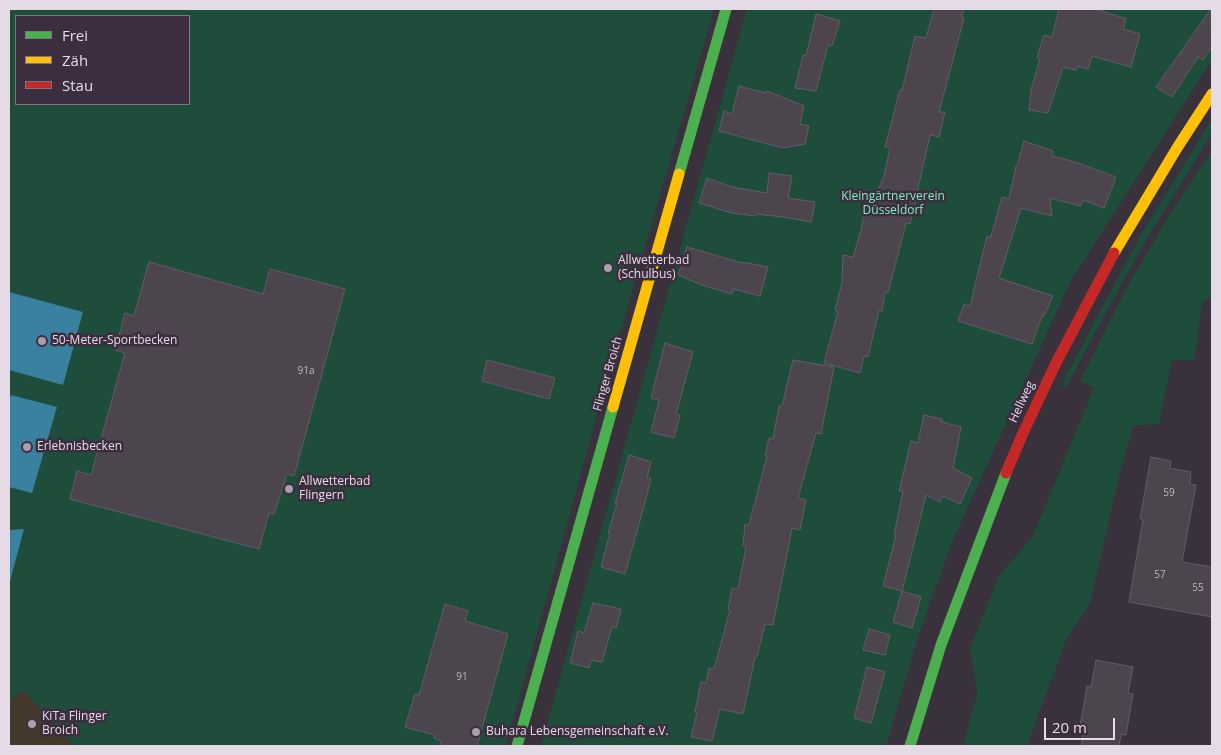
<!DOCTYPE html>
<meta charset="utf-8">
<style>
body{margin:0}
#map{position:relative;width:1221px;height:755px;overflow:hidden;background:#39313b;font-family:"Open Sans",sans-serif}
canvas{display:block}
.frame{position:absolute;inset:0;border:10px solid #e5dbe7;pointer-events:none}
.legend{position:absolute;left:15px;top:15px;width:175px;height:90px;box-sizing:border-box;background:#3c2d3f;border:1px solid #807382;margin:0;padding:6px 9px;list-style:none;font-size:15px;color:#e5dbe7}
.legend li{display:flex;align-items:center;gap:10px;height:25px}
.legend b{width:25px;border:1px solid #807382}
.scale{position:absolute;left:1044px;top:718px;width:71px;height:22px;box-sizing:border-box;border:2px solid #e5dbe7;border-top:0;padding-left:6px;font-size:15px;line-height:18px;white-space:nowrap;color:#e5dbe7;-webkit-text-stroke:4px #3c2d3f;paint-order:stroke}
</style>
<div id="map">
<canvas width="1221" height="755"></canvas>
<div class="frame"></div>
<ul class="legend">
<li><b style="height:6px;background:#4caf50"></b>Frei</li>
<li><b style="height:6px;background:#ffc107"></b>Zäh</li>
<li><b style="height:6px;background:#c62828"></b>Stau</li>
</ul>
<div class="scale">20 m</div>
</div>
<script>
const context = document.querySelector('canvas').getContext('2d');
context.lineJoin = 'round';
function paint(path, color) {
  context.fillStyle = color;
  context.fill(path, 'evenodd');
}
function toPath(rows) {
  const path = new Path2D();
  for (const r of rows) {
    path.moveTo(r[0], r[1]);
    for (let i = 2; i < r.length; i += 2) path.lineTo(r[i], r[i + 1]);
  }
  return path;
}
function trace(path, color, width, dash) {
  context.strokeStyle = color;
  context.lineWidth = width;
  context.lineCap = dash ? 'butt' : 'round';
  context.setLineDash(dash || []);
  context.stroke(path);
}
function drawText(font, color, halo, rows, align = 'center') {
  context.font = font + ' "Open Sans",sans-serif';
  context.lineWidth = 5;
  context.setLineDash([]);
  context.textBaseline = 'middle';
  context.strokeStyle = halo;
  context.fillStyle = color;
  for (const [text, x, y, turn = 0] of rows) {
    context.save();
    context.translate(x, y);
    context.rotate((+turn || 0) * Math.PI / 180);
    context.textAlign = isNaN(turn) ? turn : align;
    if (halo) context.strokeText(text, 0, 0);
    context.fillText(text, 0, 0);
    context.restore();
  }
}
paint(toPath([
 [23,690,74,746,9,746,9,702]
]), '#44372c');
paint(toPath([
 [9,9,714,9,610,367,506,746,74,746,23,690,9,702],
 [16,16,189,16,189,104,16,104],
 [747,9,1212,9,1212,60,1070,282,952,542,917,640,886,746,541,746],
 [1212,119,1212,133,1139,252,1066,387,1061,385,1140,236],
 [1212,150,1212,297,1203,300,1194,360,1172,360,1159,424,1133,426,1120,473,1090,603,1066,640,1027,746,963,746,977,694,970,648,999,576,1033,536,1094,388,1080,381,1125,291,1168,217]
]), '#1e4d3c');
paint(toPath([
 [9,292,83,312,63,385,9,370],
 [11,395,57,407,32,493,9,487,9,402],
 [24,529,9,585,9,530]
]), '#39819e');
const building = toPath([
 [934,9,964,9,961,18,964,18,939,112,945,112,939,137,930,135,910,224,906,223,888,293,885,292,882,311,879,310,868,357,864,356,860,373,824,363,838,311,835,310,842,283,843,255,853,257,861,230,866,201,874,202,884,175,890,148,885,147,900,90,902,91,915,36,926,38,934,9],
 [1059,9,1096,9,1126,19,1123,29,1140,34,1131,67,1092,56,1088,69,1078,66,1076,70,1063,67,1048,113,1029,110,1031,90,1040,59,1037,58,1044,35,1052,37,1059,9],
 [1211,9,1212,47,1203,60,1198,57,1172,97,1156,87,1211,9],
 [816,14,840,21,832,46,828,45,816,91,795,88,803,55,806,56,816,14],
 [739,86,766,93,767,91,804,106,800,124,809,126,805,144,783,148,719,131,724,111,732,114,739,86],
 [1024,141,1053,151,1052,156,1075,162,1116,177,1104,208,1083,200,1081,206,1050,198,1052,216,1021,208,999,278,1053,296,1044,316,1042,316,1032,344,958,321,964,304,970,306,987,236,991,237,1002,197,1009,199,1016,166,1017,166,1024,141],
 [769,173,792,176,788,198,815,202,811,222,783,217,756,214,755,216,732,213,699,203,707,178,732,187,767,193,769,173],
 [687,247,742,263,742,262,768,267,760,296,734,289,732,294,702,285,678,275,687,247],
 [149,262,263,294,270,269,345,289,294,476,287,474,274,514,269,513,259,549,70,499,77,471,91,475,125,353,115,350,125,313,134,316,149,262],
 [665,343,693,352,676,414,680,415,674,438,651,432,659,400,651,398,665,343],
 [487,360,555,378,549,399,482,381,487,360],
 [793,360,834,367,821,434,816,433,798,498,806,500,800,530,792,528,773,625,765,624,757,657,755,657,743,714,720,709,712,741,691,737,697,713,695,712,701,682,706,683,709,668,714,669,730,610,728,609,732,588,738,589,746,547,743,546,745,524,749,525,767,456,765,456,769,438,773,439,779,406,782,406,793,360],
 [924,415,942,419,942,422,961,427,953,468,972,478,960,504,943,496,940,502,926,495,902,591,883,586,896,535,894,535,903,491,899,491,911,441,918,443,924,415],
 [629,455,651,462,647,478,651,478,647,495,625,574,601,567,610,533,608,533,617,503,615,503,629,455],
 [1151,457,1171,461,1170,468,1191,472,1190,484,1196,485,1182,562,1212,567,1212,617,1129,602,1143,519,1140,519,1151,457],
 [902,591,921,597,912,628,893,622,902,591],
 [593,603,621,609,616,628,612,627,602,662,591,660,589,668,570,663,578,631,584,633,593,603],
 [445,604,468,611,465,621,508,634,477,746,440,746,441,741,434,738,435,735,405,727,415,694,419,695,445,604],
 [869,629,890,635,885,655,863,650,869,629],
 [1096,660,1133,667,1128,693,1133,694,1126,735,1121,734,1119,746,1081,746,1084,727,1080,726,1087,686,1091,687,1096,660],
 [867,667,885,672,871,723,854,718,867,667]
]);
paint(building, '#4c454d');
trace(building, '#635c65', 1);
trace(toPath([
 [679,174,726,9],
 [517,746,613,407],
 [910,746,941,645,1006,473]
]), '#4caf50', 11);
trace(toPath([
 [1114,253,1177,148,1212,94],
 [613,407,679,174]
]), '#ffc107', 11);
trace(toPath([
 [1006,473,1023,433,1056,363,1114,253]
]), '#c62828', 11);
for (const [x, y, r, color] of [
 [608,268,5,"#a9a0ab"],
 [42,341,5,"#a9a0ab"],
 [27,447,5,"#a9a0ab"],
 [289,489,5,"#a9a0ab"],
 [32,724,5,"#a9a0ab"],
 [476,732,5,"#a9a0ab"]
]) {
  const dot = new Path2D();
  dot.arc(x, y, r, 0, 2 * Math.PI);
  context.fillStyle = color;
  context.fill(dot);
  trace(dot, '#3c2d3f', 2);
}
drawText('10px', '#bfb6c0', null, [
 ["91a",306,371],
 ["59",1169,493],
 ["57",1160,575],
 ["55",1198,588],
 ["91",462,677]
]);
drawText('12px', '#80ebbd', '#3c2d3f', [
 ["Kleingärtnerverein",893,197],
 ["Düsseldorf",893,211]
]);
drawText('12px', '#e5dbe7', '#3c2d3f', [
 ["Allwetterbad",618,261],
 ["(Schulbus)",618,275],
 ["50-Meter-Sportbecken",52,341],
 ["Erlebnisbecken",37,447],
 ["Allwetterbad",299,482],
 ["Flingern",299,496],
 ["KiTa Flinger",42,717],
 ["Broich",42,731],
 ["Buhara Lebensgemeinschaft e.V.",486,732]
], 'left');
drawText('12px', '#e5dbe7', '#3c2d3f', [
 ["Flinger Broich",608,374,-74],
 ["Hellweg",1022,402,-65]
]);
</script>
